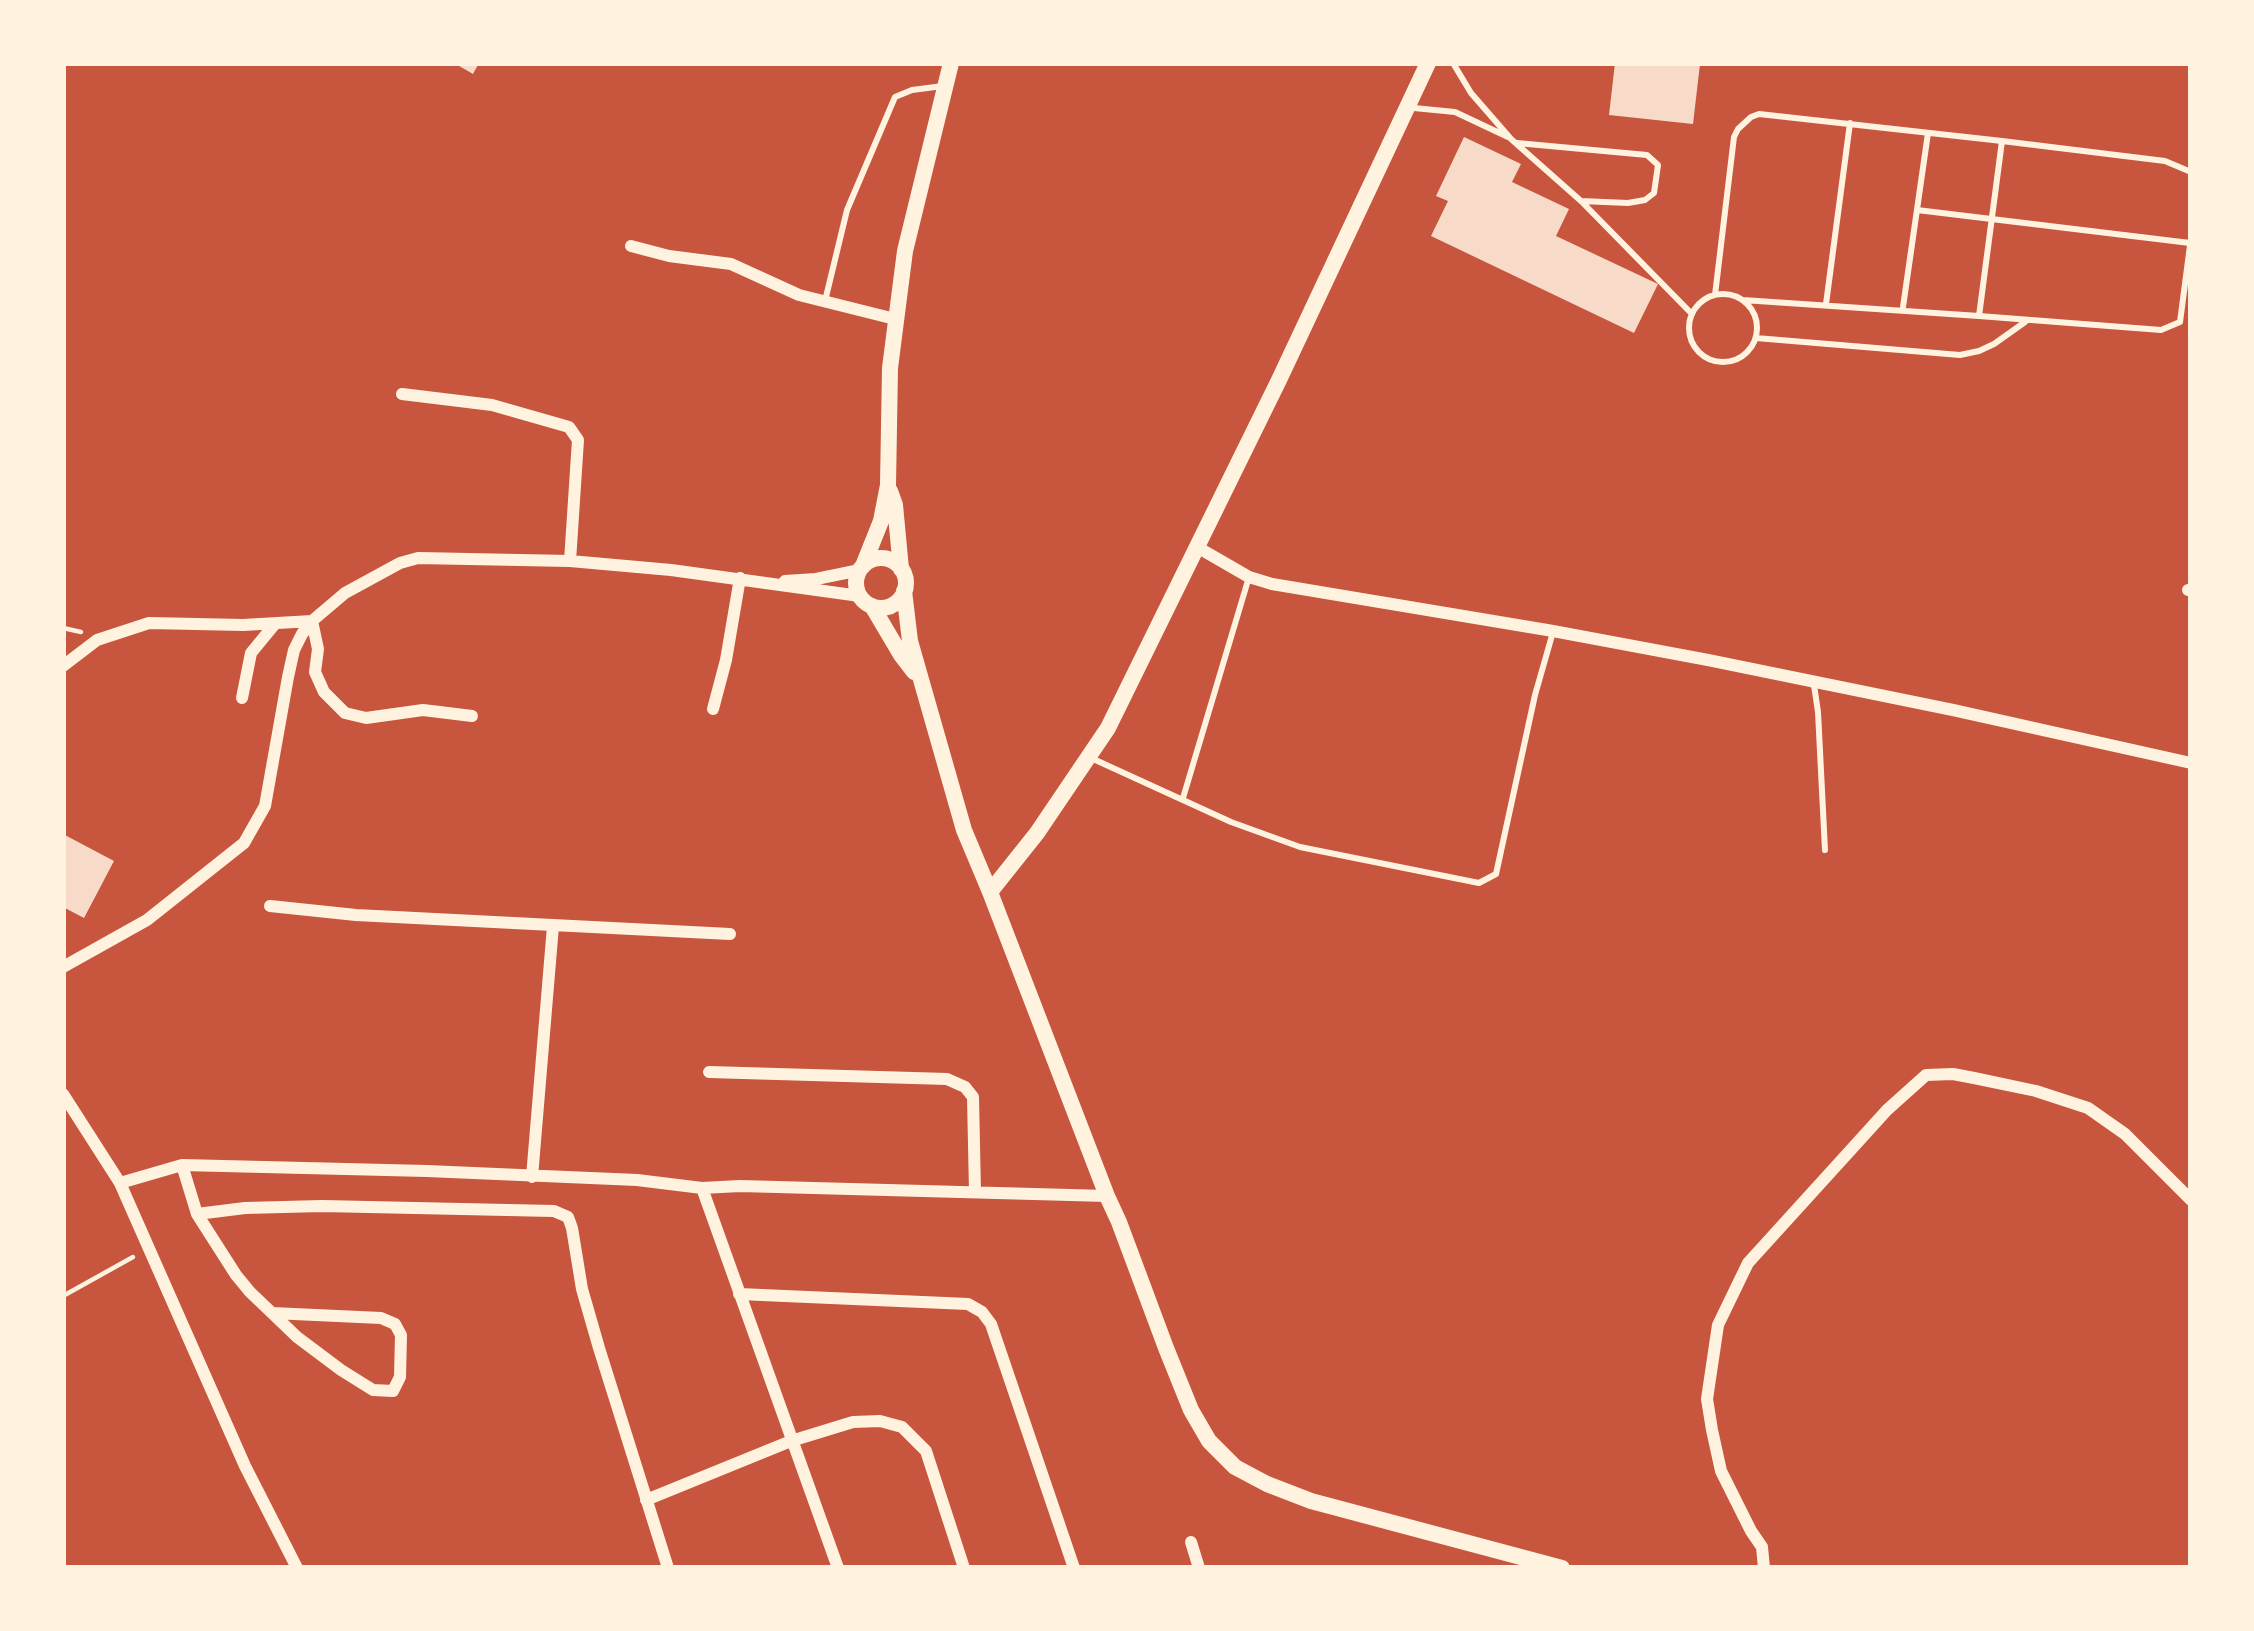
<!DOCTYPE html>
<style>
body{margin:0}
#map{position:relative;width:2254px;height:1631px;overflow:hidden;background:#c8553d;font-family:Mulish,sans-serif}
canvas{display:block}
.frame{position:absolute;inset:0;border:66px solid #fff3e0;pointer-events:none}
</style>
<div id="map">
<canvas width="2254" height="1631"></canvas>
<div class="frame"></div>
</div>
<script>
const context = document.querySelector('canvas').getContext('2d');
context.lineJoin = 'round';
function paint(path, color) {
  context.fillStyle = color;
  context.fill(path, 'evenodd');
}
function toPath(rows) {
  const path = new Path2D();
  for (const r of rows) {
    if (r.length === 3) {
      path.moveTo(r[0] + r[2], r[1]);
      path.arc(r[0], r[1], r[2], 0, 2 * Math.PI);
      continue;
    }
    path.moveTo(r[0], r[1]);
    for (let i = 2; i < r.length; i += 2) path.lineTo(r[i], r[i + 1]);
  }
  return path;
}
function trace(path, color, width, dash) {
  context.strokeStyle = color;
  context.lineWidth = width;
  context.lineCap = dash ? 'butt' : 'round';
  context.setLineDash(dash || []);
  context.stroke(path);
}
paint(toPath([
 [454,63,479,63,473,74],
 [1615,63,1700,64,1693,124,1609,115],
 [1464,137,1521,164,1512,182,1569,209,1556,236,1658,284,1634,333,1431,236,1448,201,1436,196],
 [63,834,114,861,84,918,63,907]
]), '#f7dbc8');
trace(toPath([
 [63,628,81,632],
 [63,1296,133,1257]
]), '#fff3e0', 4.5);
trace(toPath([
 [1453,63,1471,93,1511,139,1581,201,1692,314],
 [1414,108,1455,112,1508,137],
 [2002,141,2165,161,2191,172],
 [1517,143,1647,155,1658,165,1654,193,1645,200,1628,203,1581,201],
 [1917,210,2190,243],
 [1723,328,34],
 [1715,295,1734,137,1738,129,1751,117,1759,114,2002,141,1979,316,1743,300],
 [825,301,847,210,895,97,912,90,943,86],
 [1826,304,1850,123],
 [1903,307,1928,133],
 [1979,316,2161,330,2180,322,2191,238],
 [1756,338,1960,355,1979,351,1994,344,2025,322],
 [1814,685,1818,712,1825,850],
 [1091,758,1231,822,1300,847,1479,883,1496,874,1535,695,1553,632],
 [1183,798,1249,577]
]), '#fff3e0', 6);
trace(toPath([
 [631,246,669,256,731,264,799,295,895,319],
 [402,394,492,405,569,427,578,440,570,561],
 [1197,547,1249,577,1272,584,1553,631,1708,660,1953,710,2191,763],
 [785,581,816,579,860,570],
 [2188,590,2191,590],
 [63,666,97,640,149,623,243,625,312,621,318,649,315,672,324,692,345,713,366,718,423,710,472,716],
 [242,698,251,653,274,625],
 [713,709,726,660,740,578],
 [270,906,356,915,730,934],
 [63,967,147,920,244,843,265,806,288,677,294,650,302,634,312,621,345,593,400,563,418,558,570,561,671,570,860,596],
 [709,1072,947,1079,965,1087,973,1097,975,1192],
 [63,1094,120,1183,245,1466,297,1568],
 [182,1165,197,1214,236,1275,250,1292,272,1313,297,1337,341,1370,373,1390,393,1391,400,1377,401,1335,395,1324,381,1318,272,1313],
 [532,1177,553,926],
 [120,1183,182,1165,427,1171,637,1180,702,1188,740,1186,1107,1196],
 [702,1188,838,1568],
 [197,1214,245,1208,322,1206,554,1211,568,1217,572,1228,582,1289,599,1348,668,1568],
 [739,1294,968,1304,982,1312,991,1324,1074,1568],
 [646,1500,791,1441,853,1422,880,1421,902,1427,926,1451,964,1568],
 [1191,1542,1199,1568],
 [1764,1568,1762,1547,1751,1531,1721,1471,1712,1430,1707,1399,1718,1325,1748,1263,1887,1110,1926,1075,1953,1074,1974,1078,2036,1091,2088,1108,2125,1134,2191,1200]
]), '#fff3e0', 12);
trace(toPath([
 [890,491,895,505,901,569],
 [881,583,25],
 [863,566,881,521,888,485,890,368,905,251,951,63],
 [904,591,910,641,964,830,990,892,1107,1196,1119,1222,1166,1348,1191,1410,1209,1441,1235,1467,1267,1484,1311,1501,1562,1568],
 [872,606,901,655,914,672],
 [990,892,1037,833,1108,728,1279,380,1428,63]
]), '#fff3e0', 16);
</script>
